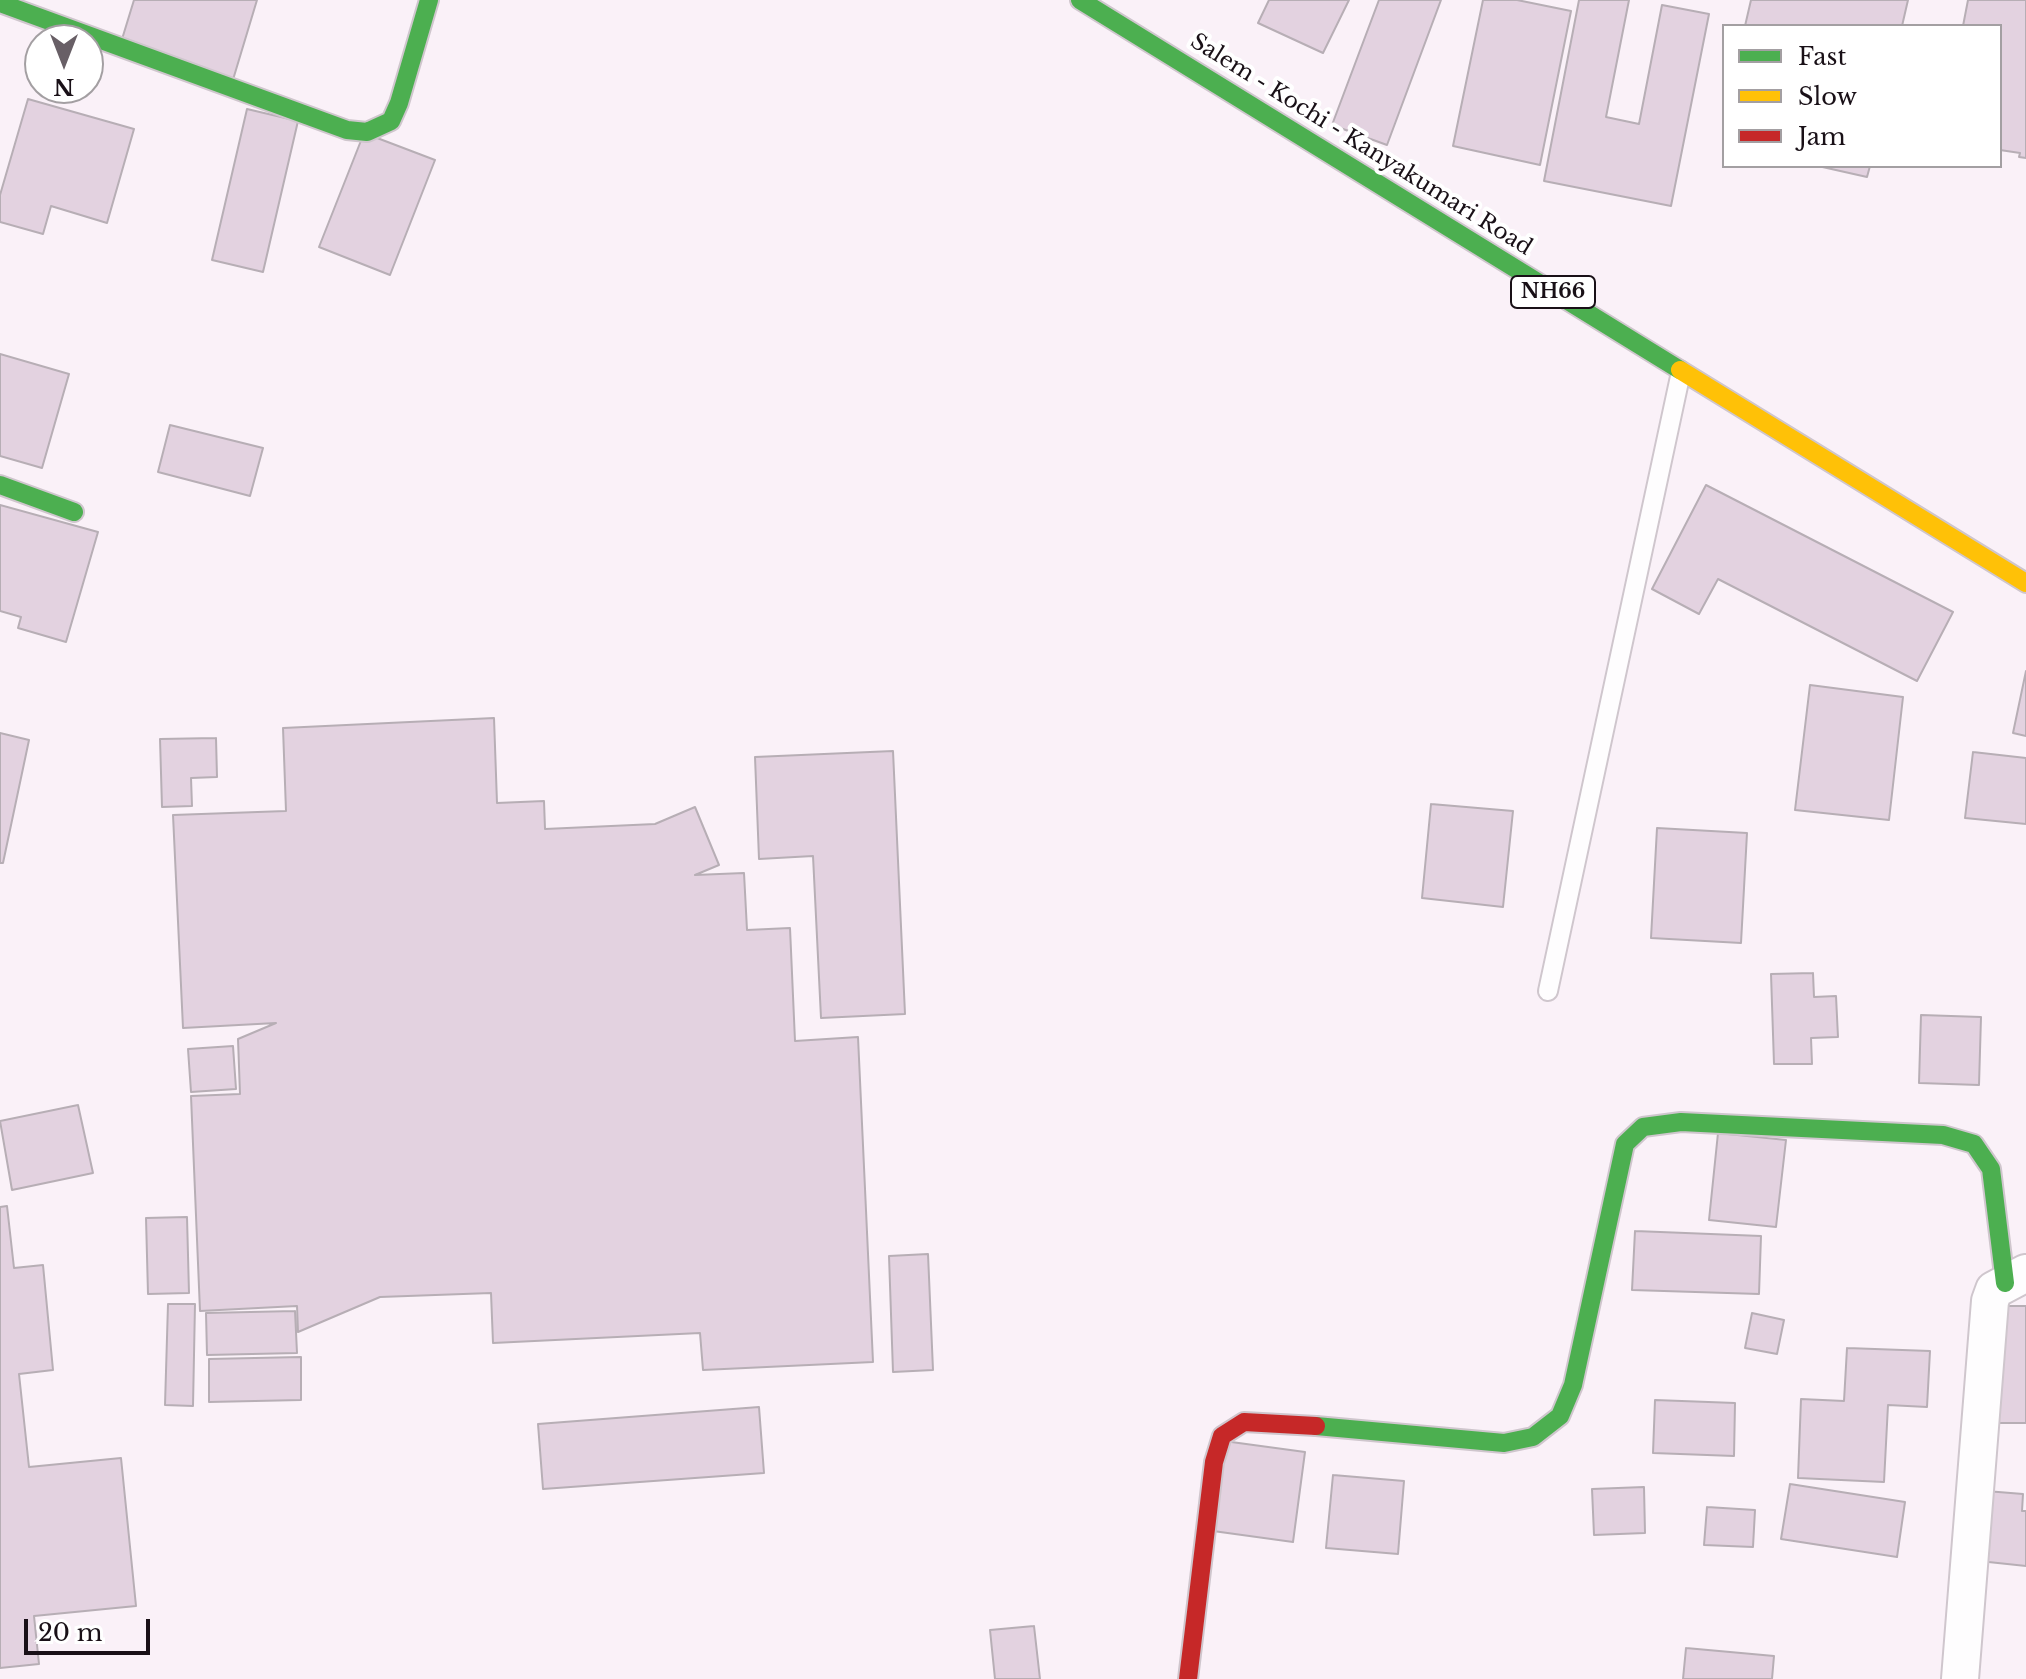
<!DOCTYPE html>
<style>
body{margin:0}
#map{position:relative;width:2026px;height:1679px;overflow:hidden;background:#faf1f8;font-family:"Libre Baskerville",serif}
canvas{display:block}
.legend{position:absolute;left:1722px;top:24px;width:280px;height:144px;box-sizing:border-box;background:#fff;border:2px solid #a39fa2;margin:0;padding:10px 14px;list-style:none;font-size:24px;color:#191017}
.legend li{display:flex;align-items:center;gap:16px;height:40px}
.legend b{width:40px;border:2px solid #a39fa2}
.north{position:absolute;left:24px;top:24px;width:80px;height:80px;box-sizing:border-box;background:#fff;border:2px solid #a39fa2;border-radius:50%;rotate:180deg;font-size:22px;font-weight:700;line-height:32px;text-align:center;color:#191017}
.north::after{content:'';display:block;margin:auto;width:28px;height:36px;background:#685f66;clip-path:polygon(50% 0,100% 100%,50% 72%,0 100%)}
.scale{position:absolute;left:24px;top:1619px;width:126px;height:36px;box-sizing:border-box;border:4px solid #191017;border-top:0;padding-left:10px;font-size:24px;line-height:28px;white-space:nowrap;color:#191017;-webkit-text-stroke:6px #fff;paint-order:stroke}
</style>
<div id="map">
<canvas width="2026" height="1679"></canvas>
<ul class="legend">
<li><b style="height:10px;background:#4caf50"></b>Fast</li>
<li><b style="height:10px;background:#ffc107"></b>Slow</li>
<li><b style="height:10px;background:#c62828"></b>Jam</li>
</ul>
<div class="north">N</div>
<div class="scale">20 m</div>
</div>
<script>
const context = document.querySelector('canvas').getContext('2d');
context.lineJoin = 'round';
function paint(path, color) {
  context.fillStyle = color;
  context.fill(path, 'evenodd');
}
function toPath(rows) {
  const path = new Path2D();
  for (const r of rows) {
    path.moveTo(r[0], r[1]);
    for (let i = 2; i < r.length; i += 2) path.lineTo(r[i], r[i + 1]);
  }
  return path;
}
function trace(path, color, width, dash) {
  context.strokeStyle = color;
  context.lineWidth = width;
  context.lineCap = dash ? 'butt' : 'round';
  context.setLineDash(dash || []);
  context.stroke(path);
}
function drawText(font, color, halo, rows, align = 'center') {
  context.font = font + ' "Libre Baskerville",serif';
  context.lineWidth = 8;
  context.setLineDash([]);
  context.textBaseline = 'middle';
  context.strokeStyle = halo;
  context.fillStyle = color;
  for (const [text, x, y, turn = 0] of rows) {
    context.save();
    context.translate(x, y);
    context.rotate((+turn || 0) * Math.PI / 180);
    context.textAlign = isNaN(turn) ? turn : align;
    if (halo) context.strokeText(text, 0, 0);
    context.fillText(text, 0, 0);
    context.restore();
  }
}
const building = toPath([
 [134,0,257,0,232,83,119,49,134,0],
 [1269,0,1349,0,1323,53,1258,23,1269,0],
 [1379,0,1441,0,1387,145,1332,125,1379,0],
 [1483,0,1517,0,1571,11,1540,165,1453,146,1483,0],
 [1579,0,1629,0,1606,117,1639,124,1662,5,1709,14,1671,206,1544,181,1579,0],
 [1751,0,1908,0,1902,26,1745,26,1751,0],
 [1968,0,2026,0,2026,158,2019,157,2020,153,2000,150,2000,26,1963,26,1968,0],
 [28,99,134,129,107,223,51,206,43,234,0,222,0,195,28,99],
 [247,109,298,121,263,272,212,260,247,109],
 [364,133,435,160,390,275,319,247,364,133],
 [1818,166,1870,166,1867,177,1818,166],
 [0,354,69,374,42,468,0,456,0,354],
 [170,425,263,448,250,496,158,472,170,425],
 [1706,485,1953,612,1917,681,1718,579,1699,614,1652,589,1706,485],
 [0,505,98,532,66,642,18,628,21,617,0,611,0,505],
 [2026,671,2026,736,2013,733,2026,671],
 [1810,685,1903,697,1889,820,1795,810,1810,685],
 [494,718,497,803,544,801,545,829,655,824,695,807,719,865,695,875,744,873,747,930,790,928,795,1041,858,1037,873,1362,703,1370,700,1333,493,1343,491,1293,380,1297,298,1332,297,1306,200,1311,191,1096,240,1094,238,1039,276,1023,183,1028,173,815,286,811,283,728,494,718],
 [0,733,29,740,3,863,0,863,0,733],
 [216,738,217,777,191,778,192,806,162,807,160,739,216,738],
 [893,751,905,1014,821,1018,813,856,759,859,755,757,893,751],
 [1973,752,2026,758,2026,824,1965,818,1973,752],
 [1431,804,1513,811,1503,907,1422,898,1431,804],
 [1657,828,1747,833,1741,943,1651,938,1657,828],
 [1813,973,1814,997,1836,996,1838,1037,1811,1038,1812,1064,1774,1064,1771,974,1813,973],
 [1921,1015,1981,1017,1979,1085,1919,1083,1921,1015],
 [233,1046,236,1089,191,1092,188,1049,233,1046],
 [78,1105,93,1173,12,1190,0,1121,78,1105],
 [1718,1133,1786,1140,1776,1227,1709,1220,1718,1133],
 [7,1206,14,1268,43,1265,53,1370,19,1374,29,1467,121,1458,136,1606,34,1616,39,1664,0,1668,0,1207,7,1206],
 [187,1217,189,1293,148,1294,146,1218,187,1217],
 [1635,1231,1761,1236,1759,1294,1632,1290,1635,1231],
 [928,1254,933,1370,893,1372,889,1256,928,1254],
 [168,1304,195,1304,193,1406,165,1405,168,1304],
 [1991,1306,2026,1306,2026,1423,1991,1423,1991,1306],
 [295,1311,297,1353,207,1355,206,1313,295,1311],
 [1752,1313,1784,1320,1777,1354,1745,1348,1752,1313],
 [1847,1348,1930,1351,1927,1407,1888,1405,1884,1482,1798,1478,1801,1399,1844,1401,1847,1348],
 [301,1357,301,1400,209,1402,209,1359,301,1357],
 [1655,1400,1735,1403,1734,1456,1653,1453,1655,1400],
 [759,1407,764,1473,543,1489,538,1424,759,1407],
 [1224,1441,1305,1452,1293,1542,1213,1531,1224,1441],
 [1333,1475,1404,1481,1398,1554,1326,1548,1333,1475],
 [1790,1484,1905,1502,1897,1557,1781,1539,1790,1484],
 [1644,1487,1645,1533,1594,1535,1592,1489,1644,1487],
 [1986,1491,2023,1494,2022,1511,2026,1511,2026,1566,1979,1561,1986,1491],
 [1707,1507,1755,1510,1753,1547,1704,1545,1707,1507],
 [1034,1626,1040,1679,995,1679,990,1630,1034,1626],
 [1686,1648,1774,1656,1772,1679,1683,1679,1686,1648]
]);
paint(building, '#e3d2e0');
trace(building, '#b7aeb5', 2);
const lane = toPath([
 [1548,991,1681,372]
]);
const street = toPath([
 [1960,1679,1990,1301,1994,1290,2026,1273]
]);
const fast = toPath([
 [1080,0,1680,370],
 [0,3,347,130,367,132,391,121,399,103,429,0],
 [0,485,74,512],
 [1316,1426,1504,1443,1533,1437,1560,1416,1573,1385,1625,1144,1643,1127,1681,1122,1943,1135,1974,1144,1991,1169,2005,1283]
]);
const slow = toPath([
 [1680,370,2026,583]
]);
const jam = toPath([
 [1188,1679,1214,1462,1222,1436,1244,1422,1316,1426]
]);
trace(lane, '#cfc6cd', 22);
trace(street, '#cfc6cd', 40);
trace(fast, '#cfc6cd', 22);
trace(slow, '#cfc6cd', 22);
trace(jam, '#cfc6cd', 22);
trace(lane, '#fefdfe', 18);
trace(street, '#fefdfe', 36);
trace(fast, '#4caf50', 18);
trace(slow, '#ffc107', 18);
trace(jam, '#c62828', 18);
for (const [x, y, w] of [
 [1553,292,84]
]) {
  const box = new Path2D();
  box.roundRect(x - w / 2, y - 16, w, 32, 6);
  context.fillStyle = '#fff';
  context.fill(box);
  trace(box, '#191017', 2);
}
drawText('bold 20px', '#191017', null, [
 ["NH66",1553,292]
]);
drawText('22px', '#191017', '#fff', [
 ["Salem - Kochi - Kanyakumari Road",1361,145,32]
]);
</script>
